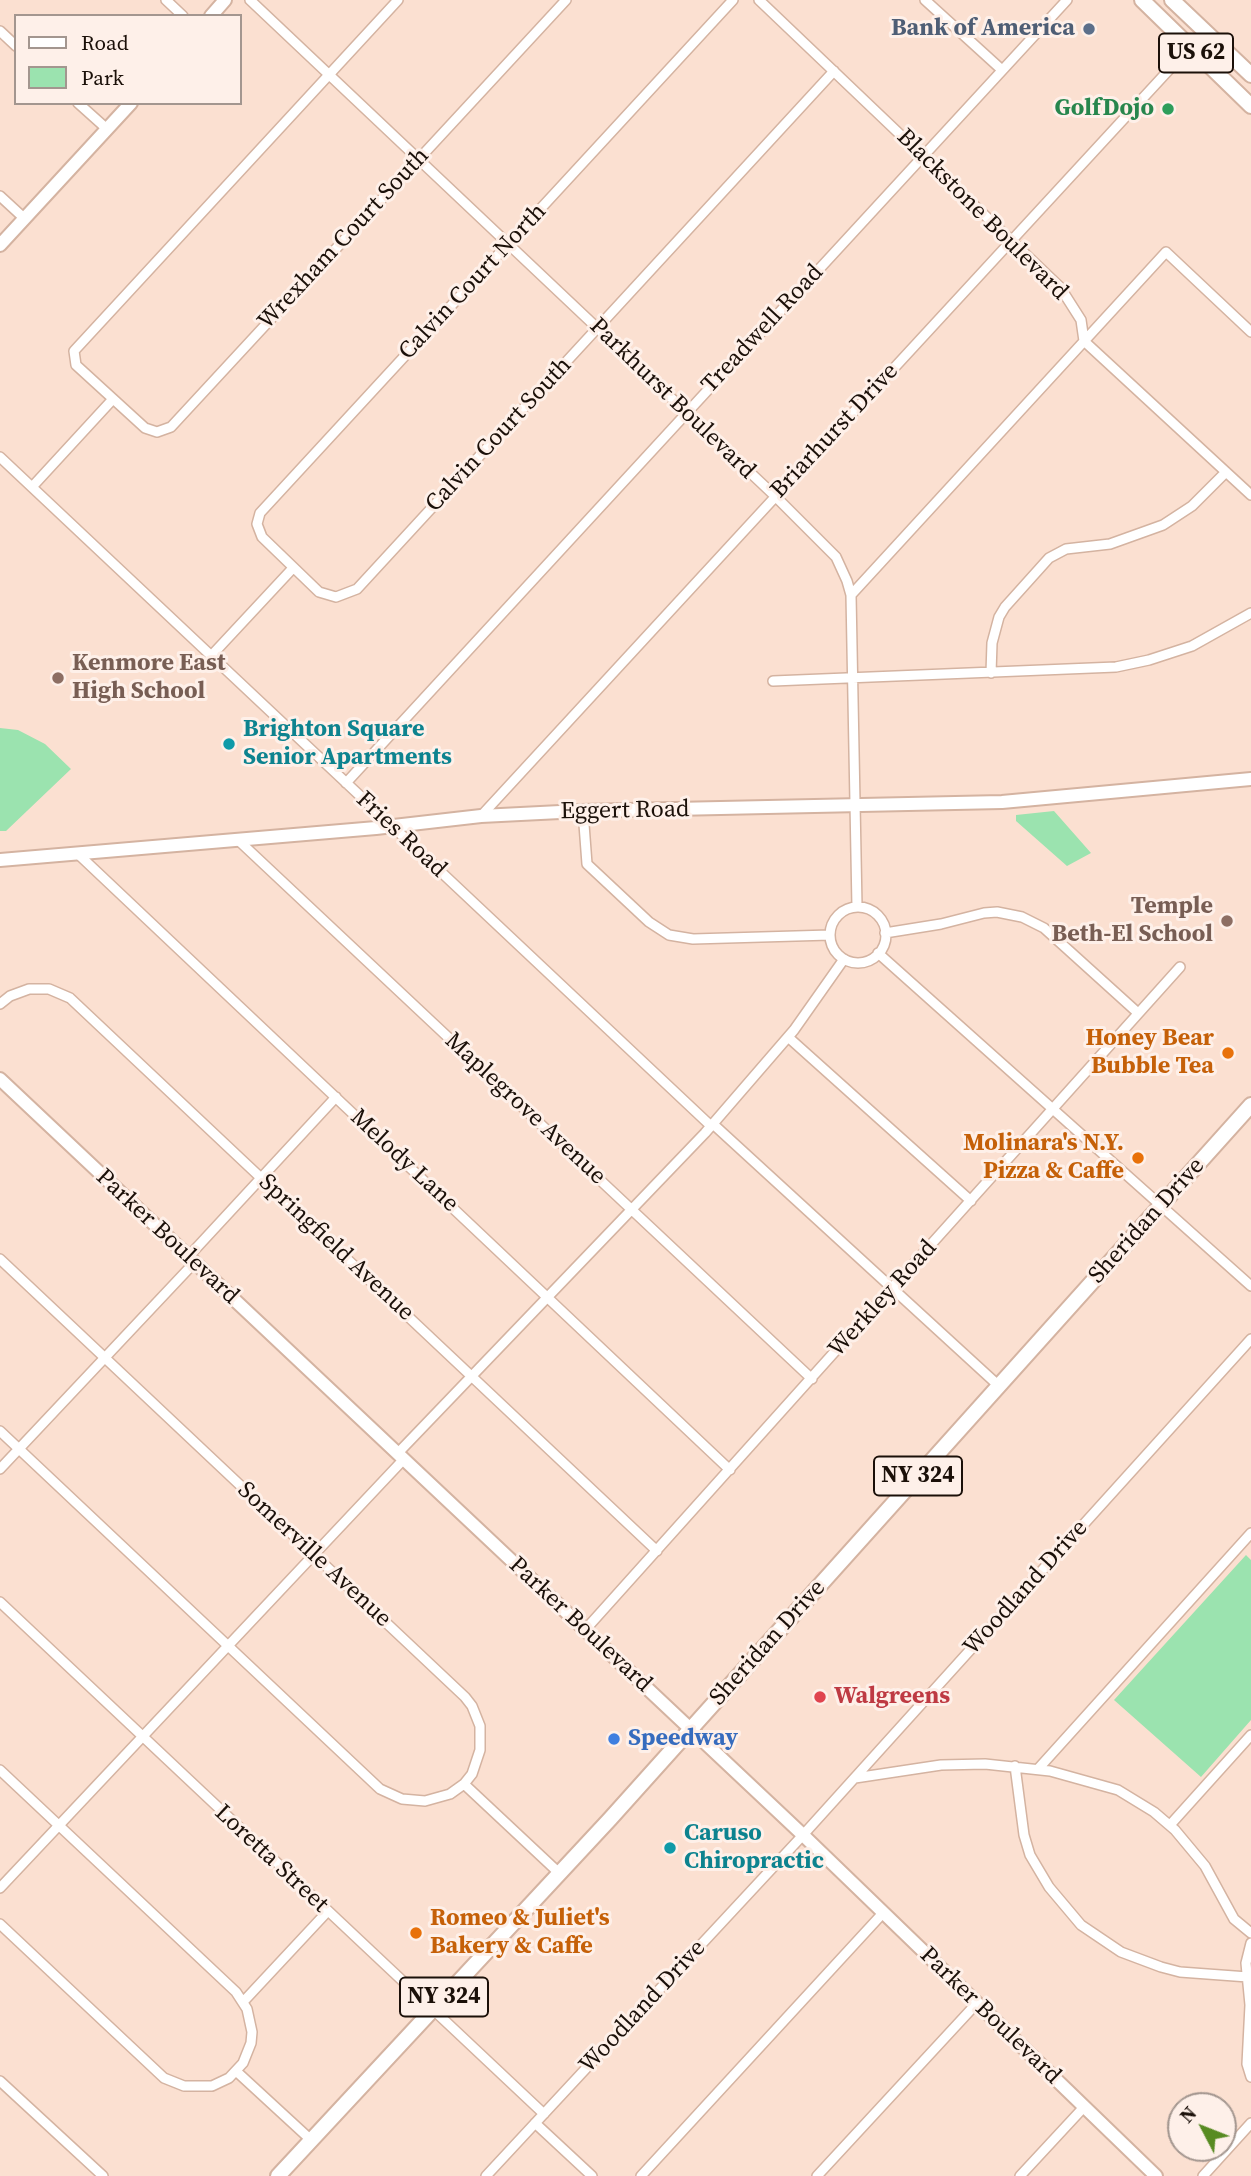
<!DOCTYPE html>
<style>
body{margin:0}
#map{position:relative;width:1251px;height:2176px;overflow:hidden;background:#fbe0d1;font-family:"Source Serif 4",serif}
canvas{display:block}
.legend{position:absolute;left:14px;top:14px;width:228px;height:91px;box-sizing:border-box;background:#fef0e9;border:2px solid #a3968f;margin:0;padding:9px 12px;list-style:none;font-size:21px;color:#1b1009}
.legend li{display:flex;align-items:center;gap:14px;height:35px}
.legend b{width:35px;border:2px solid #a3968f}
.north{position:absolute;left:1167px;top:2092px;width:70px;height:70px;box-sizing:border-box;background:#fef0e9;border:2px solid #a3968f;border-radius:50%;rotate:312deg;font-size:19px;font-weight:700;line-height:28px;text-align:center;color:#1b1009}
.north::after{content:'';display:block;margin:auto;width:24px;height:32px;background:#588b22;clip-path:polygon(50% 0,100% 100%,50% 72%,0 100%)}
</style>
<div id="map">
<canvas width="1251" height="2176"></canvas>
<ul class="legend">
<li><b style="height:9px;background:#fff"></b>Road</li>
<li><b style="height:19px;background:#9be3af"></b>Park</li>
</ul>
<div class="north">N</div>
</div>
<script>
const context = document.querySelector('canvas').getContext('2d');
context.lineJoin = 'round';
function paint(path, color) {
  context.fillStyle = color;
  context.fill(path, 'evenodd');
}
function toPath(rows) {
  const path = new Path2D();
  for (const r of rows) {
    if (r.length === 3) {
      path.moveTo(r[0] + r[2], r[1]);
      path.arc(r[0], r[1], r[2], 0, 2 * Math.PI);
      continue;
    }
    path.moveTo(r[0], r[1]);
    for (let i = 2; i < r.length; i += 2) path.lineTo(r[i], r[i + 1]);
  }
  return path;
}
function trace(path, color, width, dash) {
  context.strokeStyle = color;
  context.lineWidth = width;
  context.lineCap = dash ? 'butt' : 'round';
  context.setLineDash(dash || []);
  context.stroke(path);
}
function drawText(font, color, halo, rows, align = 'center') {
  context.font = font + ' "Source Serif 4",serif';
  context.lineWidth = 6;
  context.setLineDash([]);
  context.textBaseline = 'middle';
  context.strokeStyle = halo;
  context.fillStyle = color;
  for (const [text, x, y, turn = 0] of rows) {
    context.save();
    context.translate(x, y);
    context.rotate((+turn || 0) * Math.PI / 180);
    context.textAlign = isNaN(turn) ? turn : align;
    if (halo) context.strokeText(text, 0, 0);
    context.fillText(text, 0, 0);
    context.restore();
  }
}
paint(toPath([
 [0,728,18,730,45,744,71,769,6,831,0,831],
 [1054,811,1091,853,1067,866,1016,821,1016,815],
 [1246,1555,1251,1560,1251,1720,1201,1777,1114,1700]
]), '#9be3af');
const street = toPath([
 [166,0,183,16],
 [250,0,775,496,836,557,847,581,851,595,857,907],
 [398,0,74,351,76,365,145,428,157,432,171,427,566,0],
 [733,0,260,513,257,524,262,537,319,592,336,597,357,589,834,71],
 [759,0,1060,287,1081,320,1084,341,1251,495],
 [925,0,1002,70],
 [0,31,16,46],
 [78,103,107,129],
 [0,196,25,219],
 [0,457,711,1126],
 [32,487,113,399],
 [851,595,1166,252,1251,332],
 [211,656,293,568],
 [991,673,992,643,999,617,1005,607,1049,558,1066,549,1110,544,1163,525,1192,506,1226,472],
 [773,681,1116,667,1149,660,1192,646,1251,613],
 [346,783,1067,0],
 [583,811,587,864,649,922,669,935,693,939,830,935],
 [481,816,1190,47],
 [238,840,812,1379],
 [77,853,730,1470],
 [858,935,28],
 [885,933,941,924,984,913,997,912,1022,917,1044,928,1138,1013],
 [878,953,1251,1286],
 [0,1004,10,996,29,989,49,989,70,998,657,1551],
 [788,1037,971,1201],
 [713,1124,999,1386],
 [188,1257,336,1097],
 [0,1259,465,1697,472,1706,480,1726,480,1750,472,1774,464,1784,450,1794,425,1801,402,1799,380,1789,0,1431],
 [397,1454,705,1133,794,1030,844,959],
 [0,1469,194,1263],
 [0,1602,544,2114],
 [585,1630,1180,967],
 [1015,1766,1024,1835,1030,1855,1049,1887,1081,1925,1121,1952,1161,1967,1180,1972,1248,1977],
 [1038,1769,1251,1533],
 [0,1770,236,1992,247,2009,252,2032,251,2043,243,2063,229,2078,212,2086,184,2086,164,2078,0,1924],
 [855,1778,941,1765,985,1764,1050,1771,1118,1790,1154,1812,1175,1830,1205,1866,1234,1919,1251,1933],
 [464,1784,558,1872],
 [1170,1825,1251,1735],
 [0,1888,403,1460],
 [1251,1943,1246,1963,1250,2005,1247,2064,1251,2077],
 [243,2002,327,1912],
 [236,2071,311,2140],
 [0,2081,103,2176],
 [535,2123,592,2176],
 [486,2176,803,1835,1251,1339],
 [641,2176,883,1913],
 [817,2176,977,2003],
 [1020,2176,1084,2107],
 [1203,2176,1251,2123]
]);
const secondary = toPath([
 [211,16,225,0],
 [0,245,131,103],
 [0,860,376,828,481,816,580,811,1002,802,1251,779],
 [0,1079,803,1835,1156,2176]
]);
const primary = toPath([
 [1142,0,1251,106],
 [1172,0,1251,75],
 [278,2176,610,1819,1251,1105]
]);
trace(street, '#d4b3a1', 12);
trace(secondary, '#d4b3a1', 16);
trace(primary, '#d4b3a1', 18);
trace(street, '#fff', 9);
trace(secondary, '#fff', 12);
trace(primary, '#fff', 14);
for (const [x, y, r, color] of [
 [1089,29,7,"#5c6f8a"],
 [1168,109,7,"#2e9e5b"],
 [58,678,7,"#8d6e63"],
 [229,744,7,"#0f9aa8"],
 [1227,921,7,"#8d6e63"],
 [1228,1053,7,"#e8710a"],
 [1138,1158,7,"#e8710a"],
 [820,1697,7,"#e0444e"],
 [614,1739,7,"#3f7fe0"],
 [670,1848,7,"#0f9aa8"],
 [416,1933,7,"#e8710a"]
]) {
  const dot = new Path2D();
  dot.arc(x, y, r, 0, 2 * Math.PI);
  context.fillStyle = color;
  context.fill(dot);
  trace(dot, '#fef0e9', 2.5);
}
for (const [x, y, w] of [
 [1196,53,74],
 [918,1476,88],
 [444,1997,88]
]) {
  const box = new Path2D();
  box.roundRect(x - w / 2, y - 19.5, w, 39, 5);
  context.fillStyle = '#fef0e9';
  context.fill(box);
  trace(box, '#1b1009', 2);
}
drawText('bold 23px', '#1b1009', null, [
 ["US 62",1196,53],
 ["NY 324",918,1476],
 ["NY 324",444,1997]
]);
drawText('bold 24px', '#4e5e75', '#fef0e9', [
 ["Bank of America",1075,29]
], 'right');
drawText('bold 24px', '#27864d', '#fef0e9', [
 ["GolfDojo",1154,109]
], 'right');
drawText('24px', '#1b1009', '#fef0e9', [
 ["Blackstone Boulevard",982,215,45],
 ["Wrexham Court South",344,239,-47],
 ["Calvin Court North",473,282,-47],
 ["Treadwell Road",763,329,-47],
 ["Parkhurst Boulevard",672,399,44],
 ["Briarhurst Drive",835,431,-47],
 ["Calvin Court South",499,435,-47],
 ["Eggert Road",625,811,-1],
 ["Fries Road",401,835,43],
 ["Maplegrove Avenue",525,1109,43],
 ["Melody Lane",404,1161,43],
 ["Sheridan Drive",1147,1221,-48],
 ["Parker Boulevard",167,1237,43],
 ["Springfield Avenue",336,1248,43],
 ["Werkley Road",883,1299,-48],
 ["Somerville Avenue",314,1555,43],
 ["Woodland Drive",1026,1588,-48],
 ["Parker Boulevard",580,1625,43],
 ["Sheridan Drive",768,1643,-48],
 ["Loretta Street",271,1859,43],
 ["Woodland Drive",643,2007,-47],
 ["Parker Boulevard",990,2016,44]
]);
drawText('bold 24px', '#785e54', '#fef0e9', [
 ["Kenmore East",72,664],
 ["High School",72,692],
 ["Temple",1213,907,"right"],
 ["Beth-El School",1213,935,"right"]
], 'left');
drawText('bold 24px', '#0d838f', '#fef0e9', [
 ["Brighton Square",243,730],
 ["Senior Apartments",243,758],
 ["Caruso",684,1834],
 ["Chiropractic",684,1862]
], 'left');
drawText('bold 24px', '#c56008', '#fef0e9', [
 ["Honey Bear",1214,1039],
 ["Bubble Tea",1214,1067],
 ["Molinara's N.Y.",1124,1144],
 ["Pizza & Caffe",1124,1172],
 ["Romeo & Juliet's",430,1919,"left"],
 ["Bakery & Caffe",430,1947,"left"]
], 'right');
drawText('bold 24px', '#be3a42', '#fef0e9', [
 ["Walgreens",834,1697]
], 'left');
drawText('bold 24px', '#366cbe', '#fef0e9', [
 ["Speedway",628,1739]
], 'left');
</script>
